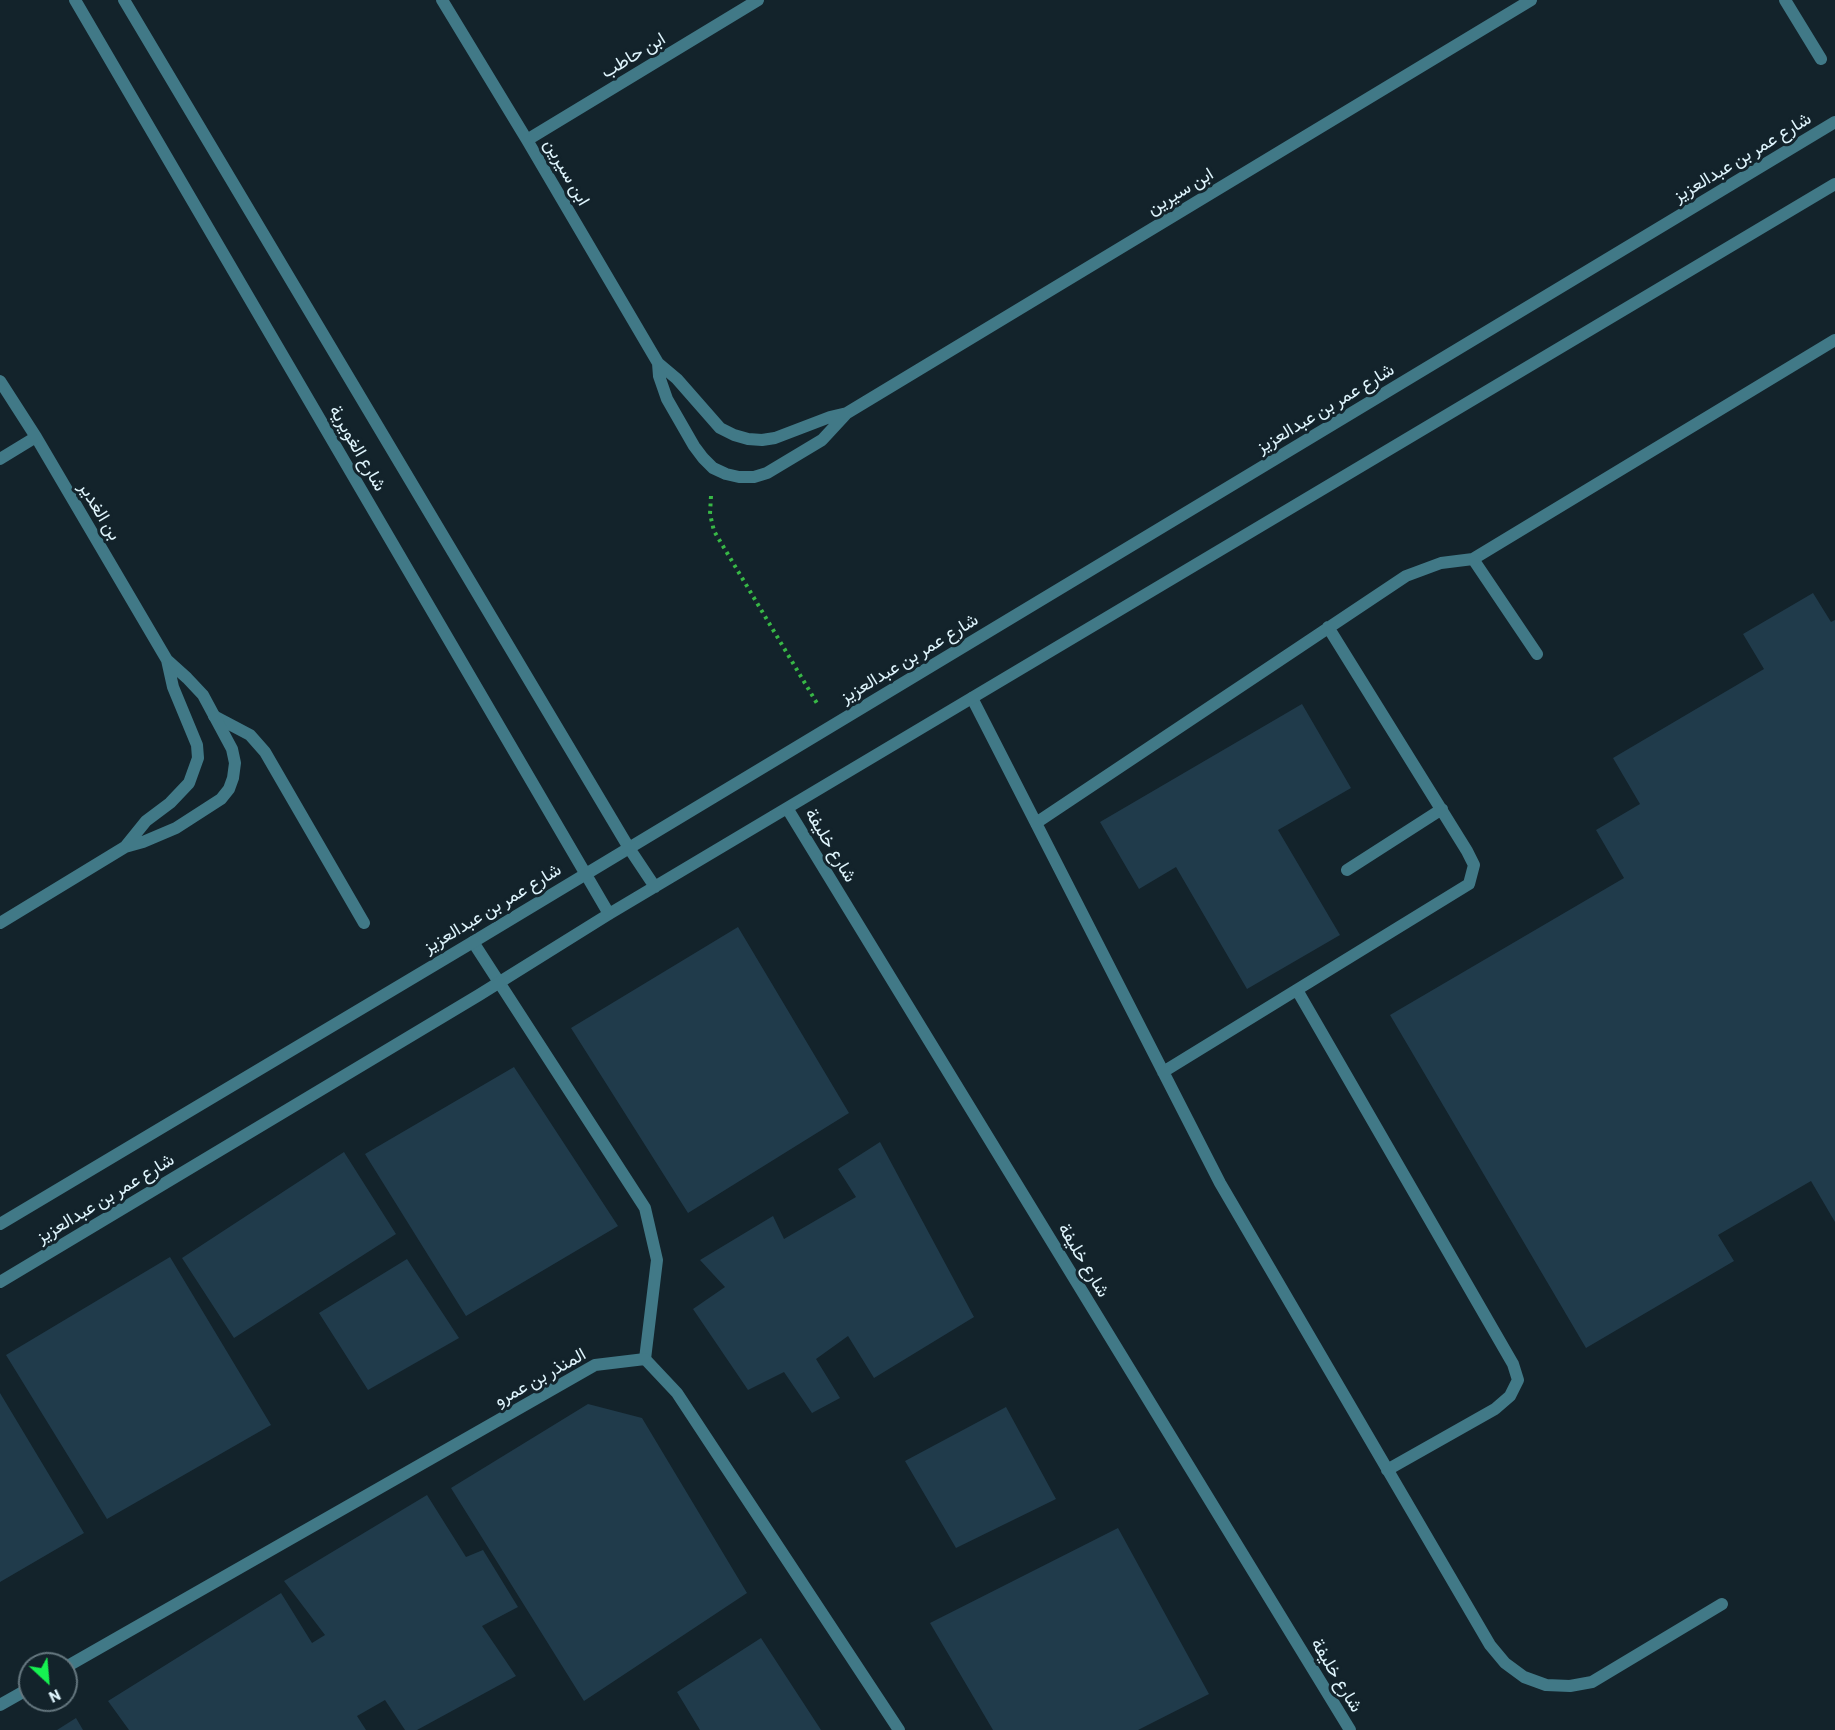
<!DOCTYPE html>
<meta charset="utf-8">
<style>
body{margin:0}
#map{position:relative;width:1835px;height:1730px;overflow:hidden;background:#13232b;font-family:Barlow,sans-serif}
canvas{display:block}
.north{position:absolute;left:18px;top:1652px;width:60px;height:60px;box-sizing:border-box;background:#13232b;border:2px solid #65777f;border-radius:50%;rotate:154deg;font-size:16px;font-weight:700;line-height:24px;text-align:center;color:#dff5fd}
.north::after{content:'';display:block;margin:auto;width:21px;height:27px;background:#16f251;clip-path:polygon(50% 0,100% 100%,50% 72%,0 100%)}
</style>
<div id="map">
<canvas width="1835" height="1730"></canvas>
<div class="north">N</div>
</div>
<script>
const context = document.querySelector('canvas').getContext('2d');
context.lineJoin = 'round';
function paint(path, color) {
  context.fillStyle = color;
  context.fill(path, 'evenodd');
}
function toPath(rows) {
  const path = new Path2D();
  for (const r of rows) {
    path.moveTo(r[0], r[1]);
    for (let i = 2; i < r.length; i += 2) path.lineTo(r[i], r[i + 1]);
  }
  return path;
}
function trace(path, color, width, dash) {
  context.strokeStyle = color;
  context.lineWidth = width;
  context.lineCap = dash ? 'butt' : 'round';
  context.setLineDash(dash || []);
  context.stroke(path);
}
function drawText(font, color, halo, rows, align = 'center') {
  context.font = font + ' Barlow,Vazirmatn,sans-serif';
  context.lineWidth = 6;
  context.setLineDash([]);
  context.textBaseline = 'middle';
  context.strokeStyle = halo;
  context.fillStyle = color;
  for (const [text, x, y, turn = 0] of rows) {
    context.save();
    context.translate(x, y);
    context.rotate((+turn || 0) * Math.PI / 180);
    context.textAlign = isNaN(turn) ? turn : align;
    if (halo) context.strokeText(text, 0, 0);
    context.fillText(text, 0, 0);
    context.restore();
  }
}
paint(toPath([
 [1813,593,1831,622,1835,620,1835,1222,1811,1181,1718,1235,1734,1261,1586,1348,1390,1015,1624,878,1596,830,1640,804,1613,758,1764,669,1743,634],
 [1302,704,1351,788,1278,830,1340,935,1247,989,1176,867,1139,889,1100,822],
 [738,927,849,1113,688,1213,571,1028],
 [514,1067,618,1226,466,1316,365,1154],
 [880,1142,974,1317,874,1378,848,1336,816,1359,840,1398,812,1413,784,1372,748,1390,693,1309,725,1287,700,1260,773,1216,784,1239,856,1197,838,1169],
 [344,1152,396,1234,234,1338,182,1258],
 [170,1257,271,1425,107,1519,6,1355],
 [407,1259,459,1338,368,1390,319,1313],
 [0,1393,84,1533,0,1582],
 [588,1404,642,1418,747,1593,584,1701,451,1488],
 [1006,1407,1056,1499,956,1548,905,1461],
 [427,1495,466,1557,483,1550,518,1607,482,1626,516,1676,417,1730,405,1730,385,1700,357,1716,366,1730,129,1730,108,1701,281,1593,312,1643,325,1635,284,1581],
 [1118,1528,1209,1694,1138,1730,993,1730,930,1623],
 [761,1638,821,1730,700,1730,677,1692],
 [76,1718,83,1730,57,1730]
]), '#203b4b');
trace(toPath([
 [711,496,710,514,714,531,818,705]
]), '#38b846', 4, [3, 4.5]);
trace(toPath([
 [1785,0,1821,59],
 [1473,559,1537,654],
 [972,698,1220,1183,1490,1645,1505,1663,1524,1677,1546,1685,1570,1686,1592,1682,1722,1604],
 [214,716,250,735,265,752,364,923],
 [1036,823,1406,576,1441,563,1473,559,1835,340],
 [1347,870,1442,809],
 [473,942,645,1208,657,1260,645,1359],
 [1297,990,1513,1364,1518,1380,1510,1396,1495,1409,1387,1470],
 [1163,1072,1469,884,1474,865,1467,851,1328,627]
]), '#417987', 12);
trace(toPath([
 [442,0,527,140,658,363,677,379,720,428,734,435,748,439,762,440,775,438,830,417,847,413,1531,0],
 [527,140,758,0],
 [658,363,659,376,667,399,694,446,703,458,713,468,726,474,739,477,754,477,767,473,822,440,847,413],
 [0,381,36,437,167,660,173,687,197,745,198,758,189,783,170,803,146,821,125,847],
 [0,459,36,437],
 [0,923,125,847,143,842,176,828,221,799,229,789,233,778,235,763,232,749,203,695,187,678,167,660],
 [66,1667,595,1365,645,1359,677,1393,899,1730],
 [0,1705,30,1688]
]), '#417987', 12);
trace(toPath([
 [75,0,609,914],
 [124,0,629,848,655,887],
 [787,808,1350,1730],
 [0,1224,473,942,1835,122],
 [0,1282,479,995,609,914,1835,184]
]), '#417987', 12);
drawText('18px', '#dff5fd', '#13232b', [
 ["ابن حاطب",633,55,-31],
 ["شارع عمر بن عبدالعزيز",1742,157,-31],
 ["ابن سيرين",567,172,60],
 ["ابن سيرين",1180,191,-31],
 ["شارع عمر بن عبدالعزيز",1325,408,-31],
 ["شارع الغويرية",358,448,60],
 ["بن الغدير",100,511,59],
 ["شارع عمر بن عبدالعزيز",909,658,-31],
 ["شارع خليفة",831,845,59],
 ["شارع عمر بن عبدالعزيز",492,908,-31],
 ["شارع عمر بن عبدالعزيز",105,1198,-31],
 ["شارع خليفة",1084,1260,59],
 ["المنذر بن عمرو",540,1377,-29],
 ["شارع خليفة",1337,1675,59]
]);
</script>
